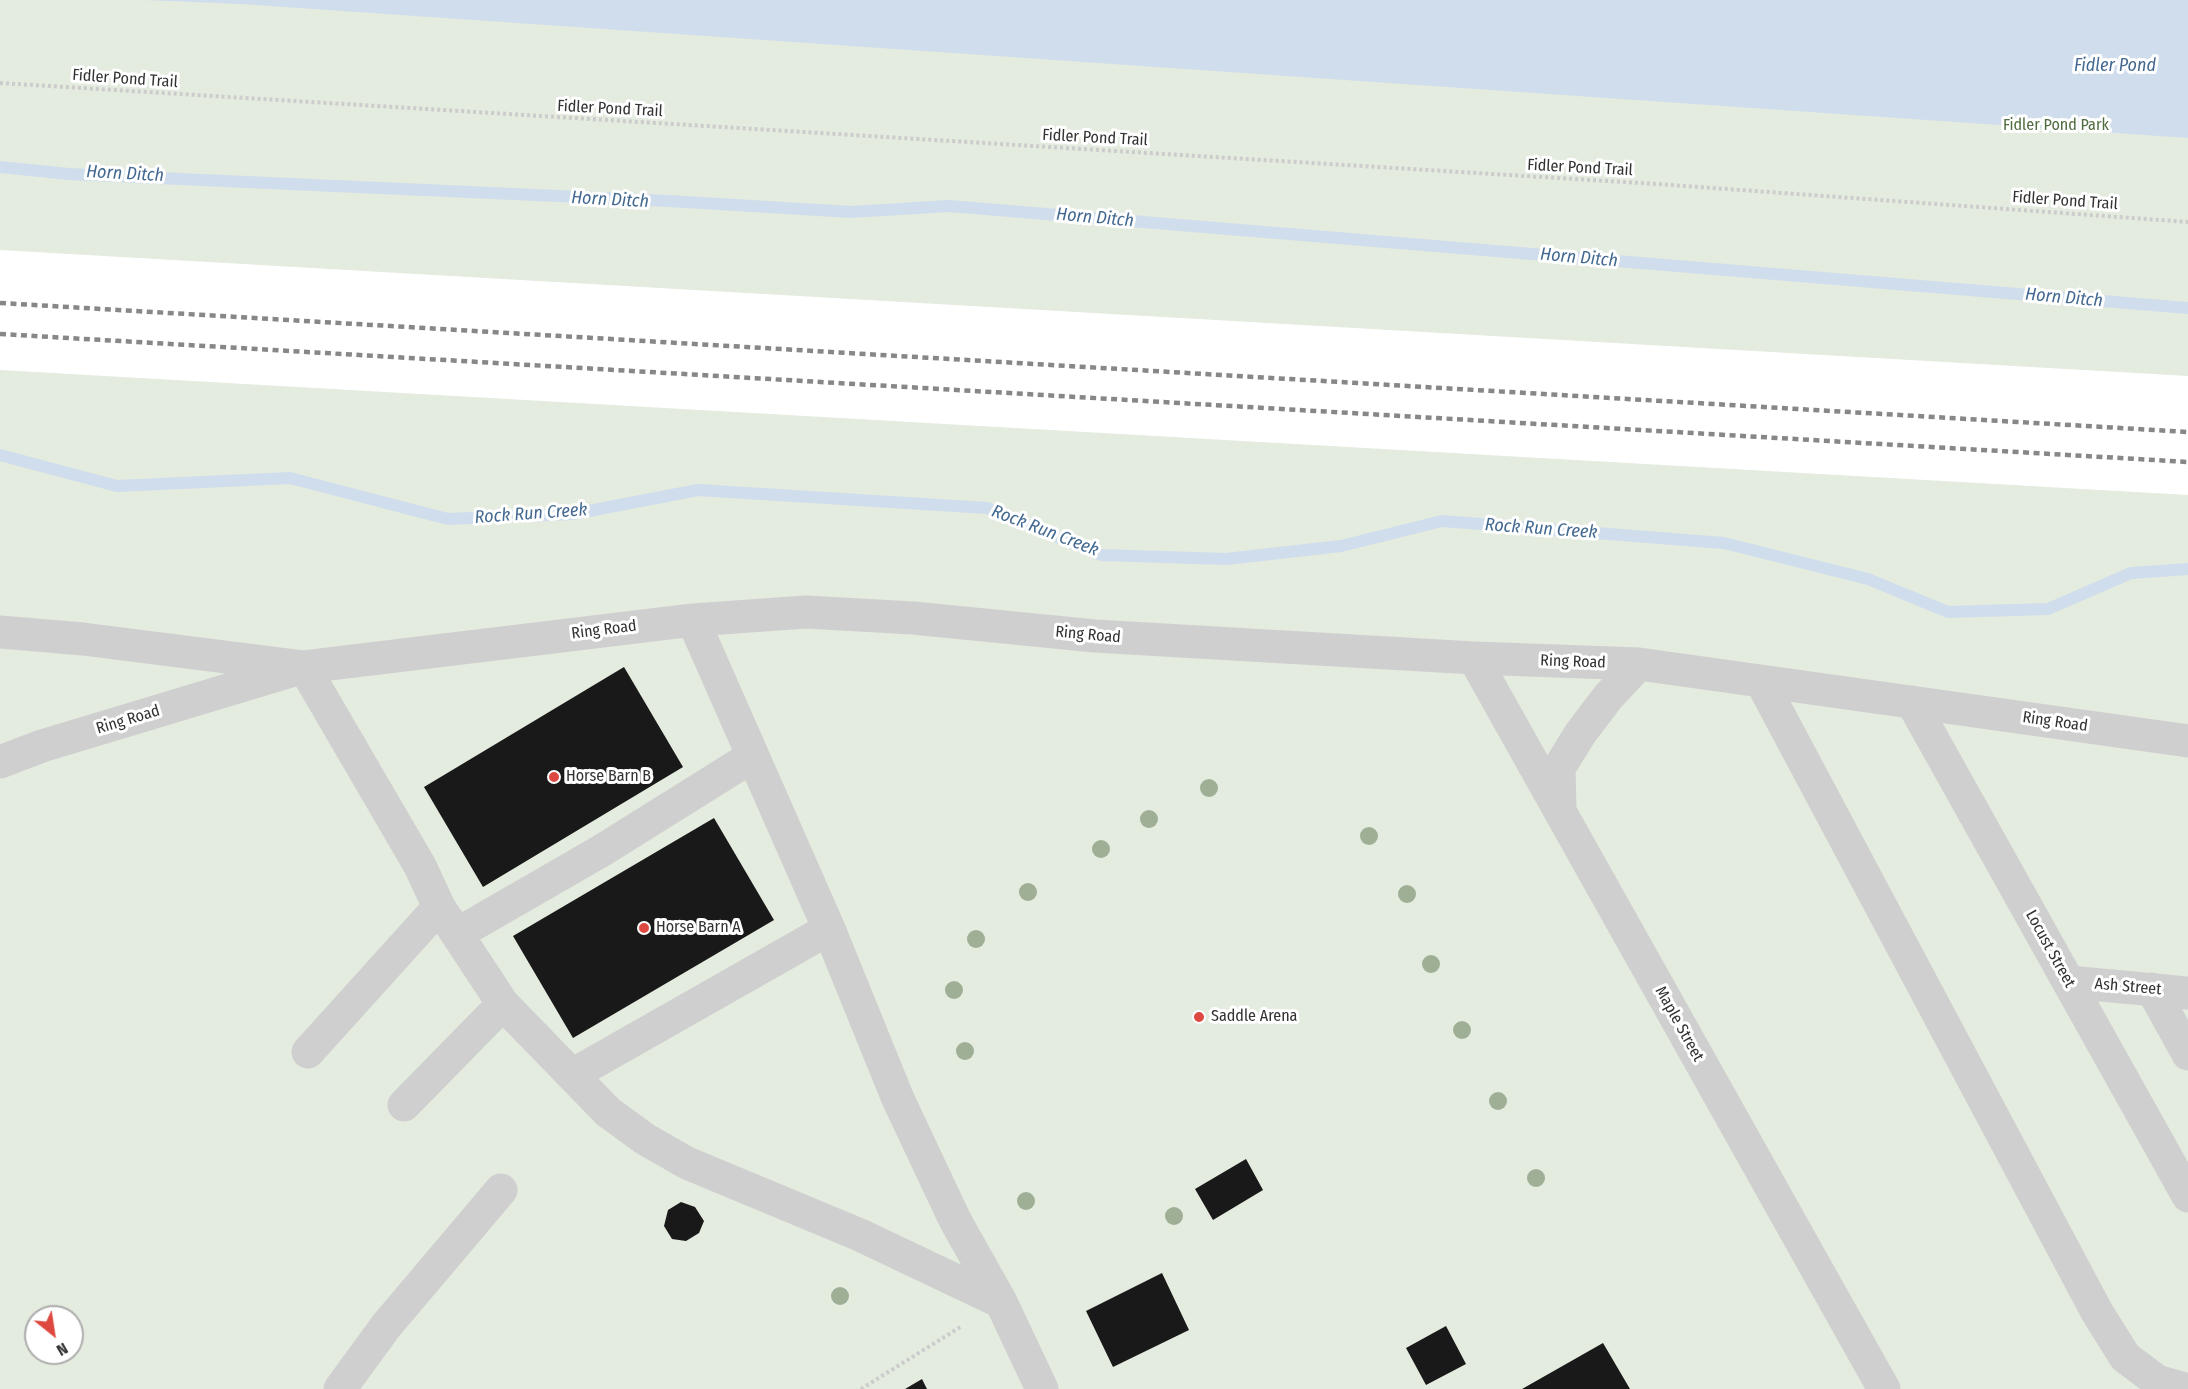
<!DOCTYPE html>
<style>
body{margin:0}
#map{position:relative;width:2188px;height:1389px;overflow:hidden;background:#fff;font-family:"Fira Sans Condensed",sans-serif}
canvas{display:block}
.north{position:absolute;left:24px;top:1305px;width:60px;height:60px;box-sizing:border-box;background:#fff;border:2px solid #adadad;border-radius:50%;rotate:150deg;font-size:16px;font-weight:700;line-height:24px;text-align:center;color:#323232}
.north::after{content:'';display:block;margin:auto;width:21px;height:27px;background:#dd4941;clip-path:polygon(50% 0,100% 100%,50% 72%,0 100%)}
</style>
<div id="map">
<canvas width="2188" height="1389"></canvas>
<div class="north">N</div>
</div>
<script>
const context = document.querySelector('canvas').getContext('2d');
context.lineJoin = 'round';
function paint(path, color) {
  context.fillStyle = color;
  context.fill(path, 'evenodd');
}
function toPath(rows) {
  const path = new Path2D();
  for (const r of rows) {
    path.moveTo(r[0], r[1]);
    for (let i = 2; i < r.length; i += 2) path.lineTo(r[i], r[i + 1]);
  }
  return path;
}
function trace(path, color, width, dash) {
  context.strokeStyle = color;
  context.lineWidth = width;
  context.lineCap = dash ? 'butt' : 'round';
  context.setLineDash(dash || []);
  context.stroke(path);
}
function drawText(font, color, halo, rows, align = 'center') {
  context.font = font + ' "Fira Sans Condensed",sans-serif';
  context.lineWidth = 6;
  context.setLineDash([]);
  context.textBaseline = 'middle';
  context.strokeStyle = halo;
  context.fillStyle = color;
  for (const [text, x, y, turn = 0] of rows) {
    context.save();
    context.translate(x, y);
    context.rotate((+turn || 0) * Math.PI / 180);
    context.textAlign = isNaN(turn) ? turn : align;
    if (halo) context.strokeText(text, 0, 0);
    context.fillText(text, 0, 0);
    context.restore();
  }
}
paint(toPath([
 [0,0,2188,0,2188,376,0,250],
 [0,370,2188,495,2188,1389,0,1389],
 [36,1317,72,1317,72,1353,36,1353]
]), '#e4ebdf');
paint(toPath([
 [144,0,2188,0,2188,138,241,4]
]), '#d0ddec');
trace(toPath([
 [0,167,69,174,669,201,851,212,949,206,2188,308],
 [0,455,117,486,290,478,448,519,573,514,698,490,987,508,1101,555,1226,559,1341,546,1442,521,1724,543,1868,579,1948,612,2048,609,2131,573,2188,569]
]), '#d0ddec', 12);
paint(toPath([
 [624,667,683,767,483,887,424,787],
 [714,818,774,920,573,1038,513,936],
 [1246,1159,1263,1190,1213,1220,1195,1189],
 [681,1202,695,1207,704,1221,699,1233,686,1241,672,1239,664,1226,668,1210],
 [1162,1273,1189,1330,1113,1367,1086,1311],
 [1446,1326,1466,1364,1426,1385,1406,1348],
 [1603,1343,1630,1389,1522,1389],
 [922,1379,927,1389,905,1389]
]), '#191919');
trace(toPath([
 [0,83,1657,184,2188,222],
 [861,1389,962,1326]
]), '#ccc', 4, [3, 3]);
trace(toPath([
 [693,620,829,929,898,1099,955,1220,1001,1302,1042,1389],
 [0,632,83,639,304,667,420,866,439,907,503,1004,608,1112,645,1139,687,1163,860,1235,1001,1302],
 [1474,658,1884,1389],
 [1761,681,2097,1312,2125,1357,2157,1381,2185,1389],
 [1912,702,2188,1196],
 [0,762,42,746,304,667,693,620,806,612,913,618,1095,636,1474,658,1639,664,2188,741],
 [1560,809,1559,768,1580,734,1608,697,1639,664],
 [457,934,601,851,753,756],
 [2069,982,2188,993],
 [2152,989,2188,1054],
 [308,1052,439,907],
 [572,1075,829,929],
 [404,1105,503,1004],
 [340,1389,386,1326,501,1190]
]), '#cfcfcf', 33);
trace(toPath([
 [0,303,2188,432],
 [0,334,2188,462]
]), '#878787', 4.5, [6, 4.5]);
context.fillStyle = '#9faf96';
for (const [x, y] of [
 [1209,788],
 [1149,819],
 [1369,836],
 [1101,849],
 [1028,892],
 [1407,894],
 [976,939],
 [1431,964],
 [954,990],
 [1462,1030],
 [965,1051],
 [1498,1101],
 [1536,1178],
 [1026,1201],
 [1174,1216],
 [840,1296]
]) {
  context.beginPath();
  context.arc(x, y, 9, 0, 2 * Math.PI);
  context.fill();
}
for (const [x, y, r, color] of [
 [554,777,6,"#dd4941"],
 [644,928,6,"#dd4941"],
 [1199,1017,6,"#dd4941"]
]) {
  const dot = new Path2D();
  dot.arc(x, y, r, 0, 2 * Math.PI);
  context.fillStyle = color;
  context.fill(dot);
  trace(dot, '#fff', 2);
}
drawText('16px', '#323232', '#fff', [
 ["Fidler Pond Trail",125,79,4],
 ["Fidler Pond Trail",610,109,3],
 ["Fidler Pond Trail",1095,138,3],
 ["Fidler Pond Trail",1580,168,3],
 ["Fidler Pond Trail",2065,201,4],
 ["Ring Road",604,630,-7],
 ["Ring Road",1088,635,5],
 ["Ring Road",1573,662,2],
 ["Ring Road",128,720,-17],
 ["Ring Road",2055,722,8],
 ["Locust Street",2050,949,61],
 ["Ash Street",2128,987,5],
 ["Maple Street",1679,1024,61]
]);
drawText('16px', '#506d41', '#fff', [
 ["Fidler Pond Park",2056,126]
]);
drawText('16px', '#323232', '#fff', [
 ["Horse Barn B",566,777],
 ["Horse Barn A",656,928],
 ["Saddle Arena",1211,1017]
], 'left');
drawText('italic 18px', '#436991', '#fff', [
 ["Fidler Pond",2115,66],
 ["Horn Ditch",125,174,3],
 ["Horn Ditch",610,200,3],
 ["Horn Ditch",1095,218,5],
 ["Horn Ditch",1579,258,5],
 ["Horn Ditch",2064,298,5],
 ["Rock Run Creek",531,514,-4],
 ["Rock Run Creek",1541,529,4],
 ["Rock Run Creek",1045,531,21]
]);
</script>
